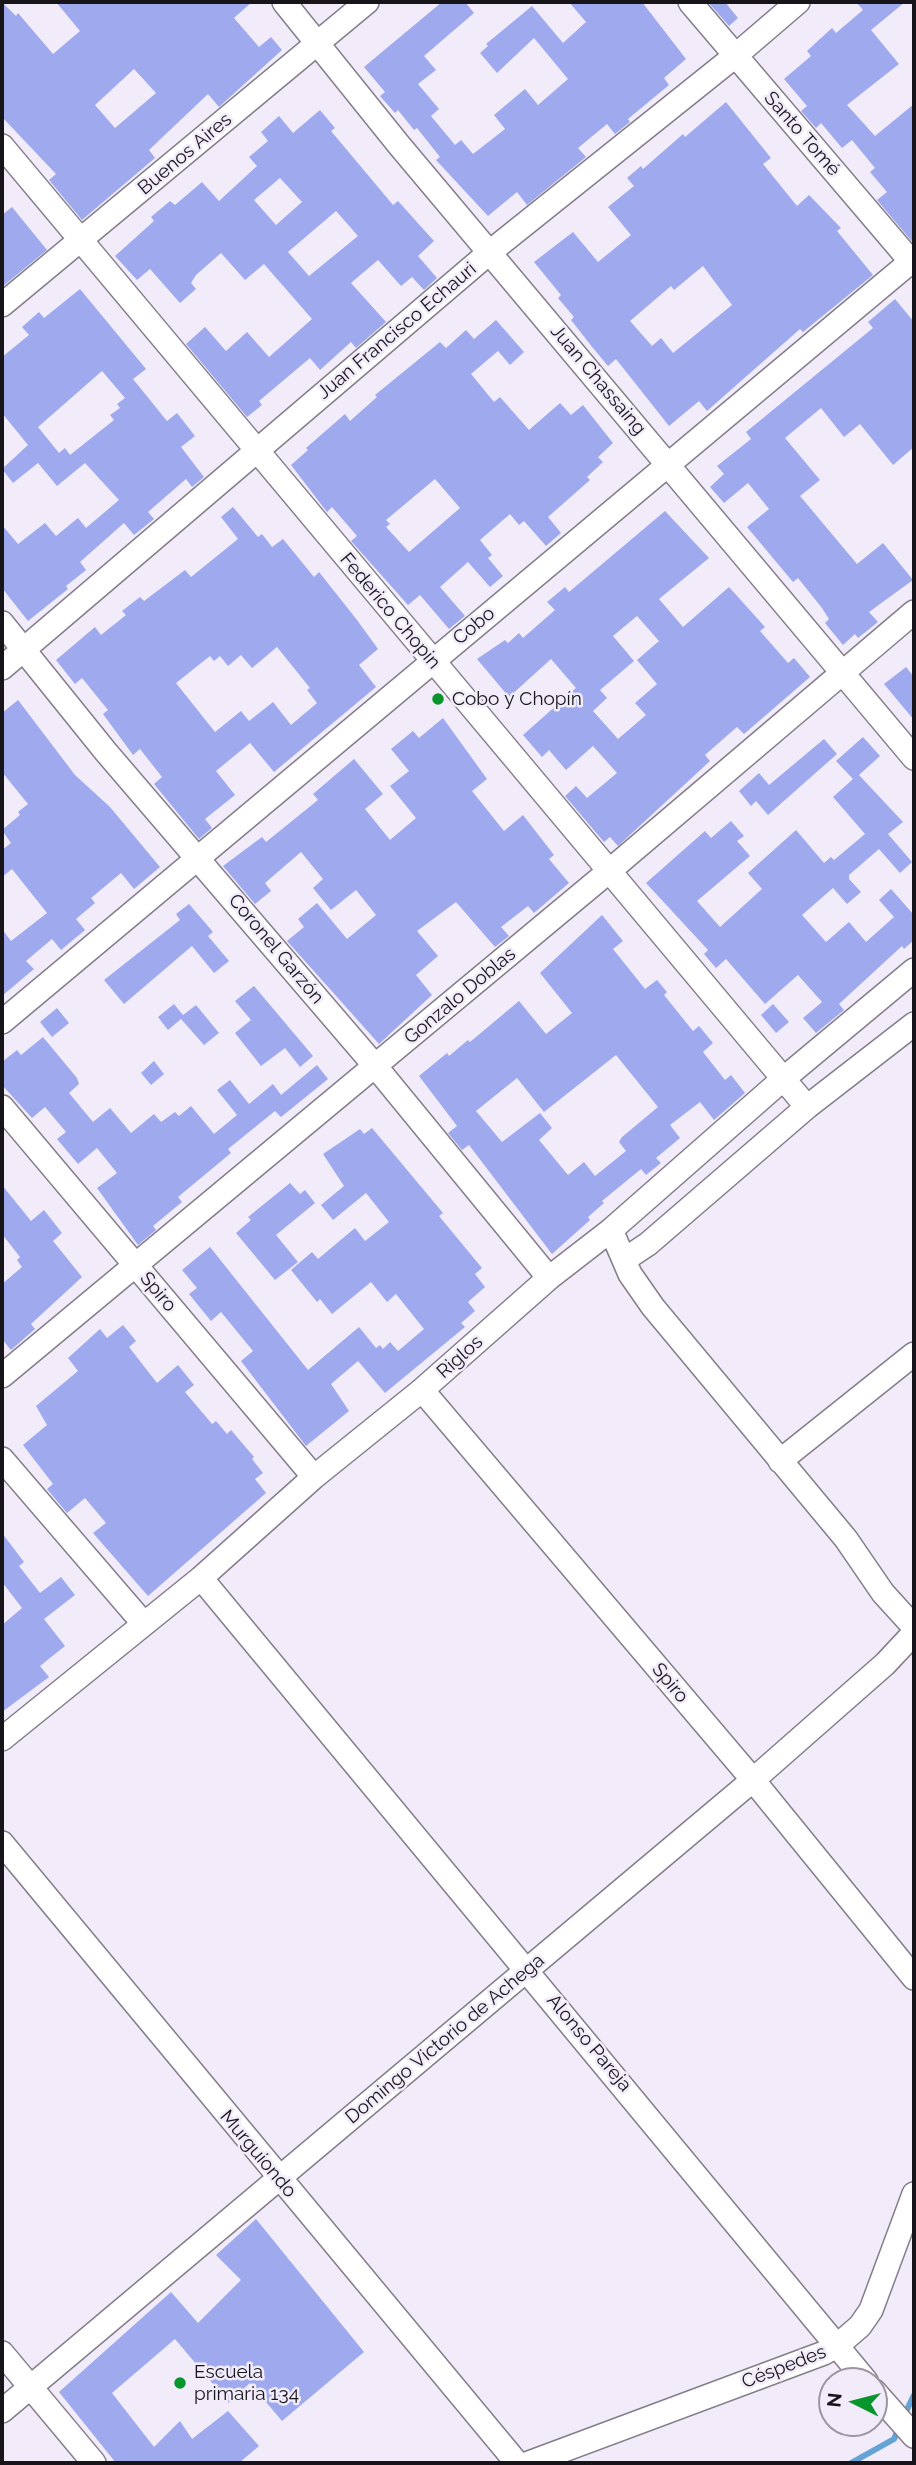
<!DOCTYPE html>
<meta charset="utf-8">
<style>
body{margin:0}
#map{position:relative;width:916px;height:2465px;overflow:hidden;background:#f2ebfa;font-family:Raleway,sans-serif}
canvas{display:block}
.frame{position:absolute;inset:0;border:4px solid #18151a;pointer-events:none}
.north{position:absolute;left:818px;top:2367px;width:70px;height:70px;box-sizing:border-box;background:#f2ebfa;border:2px solid #9b95a0;border-radius:50%;rotate:276deg;font-size:19px;font-weight:700;line-height:28px;text-align:center;color:#18151a}
.north::after{content:'';display:block;margin:auto;width:24px;height:32px;background:#08952b;clip-path:polygon(50% 0,100% 100%,50% 72%,0 100%)}
</style>
<div id="map">
<canvas width="916" height="2465"></canvas>
<div class="frame"></div>
<div class="north">N</div>
</div>
<script>
const context = document.querySelector('canvas').getContext('2d');
context.lineJoin = 'round';
function toPath(rows) {
  const path = new Path2D();
  for (const r of rows) {
    path.moveTo(r[0], r[1]);
    for (let i = 2; i < r.length; i += 2) path.lineTo(r[i], r[i + 1]);
  }
  return path;
}
function trace(path, color, width, dash) {
  context.strokeStyle = color;
  context.lineWidth = width;
  context.lineCap = dash ? 'butt' : 'round';
  context.setLineDash(dash || []);
  context.stroke(path);
}
function paint(path, color) {
  context.fillStyle = color;
  context.fill(path, 'evenodd');
}
function drawText(font, color, halo, rows, align = 'center') {
  context.font = font + ' Raleway,sans-serif';
  context.lineWidth = 5;
  context.setLineDash([]);
  context.textBaseline = 'middle';
  context.strokeStyle = halo;
  context.fillStyle = color;
  for (const [text, x, y, turn = 0] of rows) {
    context.save();
    context.translate(x, y);
    context.rotate((+turn || 0) * Math.PI / 180);
    context.textAlign = isNaN(turn) ? turn : align;
    if (halo) context.strokeText(text, 0, 0);
    context.fillText(text, 0, 0);
    context.restore();
  }
}
trace(toPath([
 [903,2418,914,2395],
 [851,2463,894,2439,899,2428]
]), '#64a3d5', 6);
paint(toPath([
 [2,2,16,16,18,13,53,54,80,31,56,2,252,2,234,18,259,47,271,37,282,50,219,107,208,94,149,150,155,158,82,220,49,180,56,174,2,117],
 [134,69,156,93,115,128,95,105],
 [442,2,465,2,474,13,424,56,436,70,418,84,439,109,431,116,455,145,461,140,473,154,505,129,494,115,525,89,538,105,568,79,534,38,497,73,480,53,488,46,486,44,532,6,563,43,586,22,569,2,642,2,686,59,664,78,669,85,628,119,630,122,615,134,607,124,578,148,586,157,527,205,517,192,488,216,436,160,440,157,417,128,414,130,398,110,395,113,380,96,385,92,364,67],
 [708,2,725,2,738,18,729,26],
 [856,2,905,2,871,30,899,64,847,105,875,136,914,104,914,244,877,200,887,192,870,172,875,168,852,140,842,148,821,123,816,128,801,111,807,106,784,79,811,56,807,51,820,39,832,28,836,33,863,10],
 [726,102,771,158,763,164,797,206,809,195,841,228,837,231,873,275,803,332,800,329,707,411,699,401,669,426,616,359,608,366,593,348,571,320,574,317,558,298,561,295,534,262,573,232,598,262,631,235,608,207,634,186,627,178,641,166,643,169,683,134,685,137],
 [703,266,732,305,673,353,661,338,652,346,630,321,671,286,674,290],
 [320,110,335,128,331,131,393,205,398,201,434,241,418,256,437,278,424,290,412,277,401,286,378,260,351,283,386,322,356,348,351,342,320,370,310,358,259,401,262,405,247,417,186,344,205,327,226,351,247,332,269,357,312,319,264,264,245,280,221,253,196,275,191,283,196,289,180,303,150,269,137,280,115,256,154,221,151,217,170,201,175,205,202,182,219,201,257,166,249,157,268,141,261,132,279,116,293,133],
 [280,178,302,202,276,225,254,200],
 [336,211,358,236,309,276,288,252],
 [12,207,47,250,2,287,2,215],
 [80,289,146,369,133,379,167,421,177,413,195,436,181,447,204,477,192,487,186,479,148,512,154,519,134,535,124,523,80,562,86,570,66,586,68,589,28,621,2,588,2,525,18,544,45,523,56,536,78,518,86,528,119,500,85,463,57,486,38,463,13,483,2,469,28,445,2,413,2,357,29,335,22,327,39,312,44,318],
 [102,371,125,398,117,404,120,408,110,415,114,420,70,455,65,448,59,453,38,427],
 [895,299,914,322,914,447,893,465,860,424,844,437,821,408,785,438,820,480,800,496,857,564,883,543,913,580,869,612,878,622,858,638,855,634,843,645,825,623,829,619,822,608,798,578,793,582,747,527,769,509,748,483,724,503,710,487,724,474,717,466,751,439,746,432,873,328,868,322],
 [496,320,524,352,510,365,498,351,471,374,494,402,500,397,529,430,560,403,571,415,583,405,613,443,598,457,603,462,587,477,590,480,548,517,561,533,546,546,524,521,519,525,510,514,480,540,492,555,488,558,503,576,490,587,468,562,440,587,465,616,449,629,420,595,408,605,351,541,357,536,332,507,327,512,291,465,308,450,306,448,345,414,350,421,377,397,375,395,440,342,446,348,466,330,474,339],
 [435,479,460,508,409,552,386,527,390,524,386,520],
 [233,507,258,537,262,534,272,547,283,539,314,577,319,572,357,620,378,649,359,665,376,687,274,772,250,743,216,771,235,795,205,819,212,828,199,839,154,784,162,777,140,749,133,755,103,714,108,710,82,678,75,684,56,660,95,627,101,635,126,615,122,611,140,597,144,601,185,570,191,577,238,539,221,517],
 [277,647,310,688,307,690,317,703,291,725,273,702,249,721,241,711,215,732,176,683,210,656,214,661,220,656,228,666,241,655,252,668],
 [665,511,709,558,659,599,683,627,729,587,765,627,760,631,788,663,794,658,810,677,744,734,737,727,705,755,710,761,618,846,610,837,604,842,565,796,576,786,587,798,617,773,593,746,566,770,549,750,542,757,523,735,576,688,551,659,509,697,477,659,505,640,508,643,519,633,523,638,555,610,547,602,565,587,569,592],
 [637,616,659,641,637,660,657,684,635,703,646,715,618,739,593,711,607,698,600,690,634,661,613,636],
 [906,667,914,677,914,720,884,684],
 [18,700,75,775,110,807,160,867,134,889,121,873,91,898,95,903,76,919,85,930,61,950,52,939,26,961,34,969,2,996,2,929,11,941,47,913,12,869,2,877,2,850,11,843,2,830,20,815,18,812,28,804,2,772,2,713],
 [443,718,487,779,472,791,504,831,523,815,554,855,549,859,569,883,534,913,528,906,501,927,509,936,495,947,456,902,417,931,438,956,416,975,432,995,379,1044,287,941,304,927,298,919,317,903,347,939,376,915,356,890,331,910,313,888,323,879,301,852,265,883,271,891,255,904,223,866,262,837,266,842,318,800,313,794,354,759,383,794,365,809,390,840,416,818,390,786,409,771,391,749,413,731,419,738],
 [863,737,880,756,859,775,903,822,888,834,912,862,900,873,879,849,849,875,849,879,861,892,847,904,833,888,802,915,826,942,849,922,866,942,894,917,879,900,891,889,914,915,914,940,904,949,902,946,839,1004,844,1010,816,1033,803,1018,822,1002,798,975,765,1004,726,959,716,968,704,954,708,950,646,883,705,831,711,838,731,821,744,836,737,841,750,856,697,901,720,927,762,889,748,873,796,830,824,863,831,857,834,860,865,834,833,797,853,779,836,761],
 [824,739,837,754,768,815,756,801,751,806,739,791,759,773,769,785],
 [189,904,213,932,208,936,229,961,214,973,192,946,124,1004,104,980,180,920,176,914],
 [602,915,623,941,613,949,645,989,657,980,667,992,664,995,693,1031,699,1026,713,1043,703,1052,725,1080,731,1075,745,1093,714,1120,700,1102,670,1125,680,1138,656,1158,661,1163,646,1175,641,1169,602,1201,604,1203,588,1217,590,1220,552,1254,469,1145,462,1150,448,1133,457,1126,419,1076,447,1053,449,1056,468,1040,470,1042,519,1001,546,1034,572,1013,540,973],
 [616,1055,658,1107,622,1137,619,1142,626,1151,595,1176,584,1162,568,1175,539,1140,552,1128,540,1113,502,1142,476,1111,517,1078,544,1112],
 [254,986,313,1056,300,1067,285,1048,261,1066,235,1033,251,1020,235,1001],
 [174,1004,183,1015,196,1005,219,1033,204,1045,181,1019,168,1030,158,1017],
 [773,1004,789,1022,776,1033,761,1015],
 [57,1008,69,1023,52,1037,40,1022],
 [43,1037,77,1078,79,1084,69,1093,93,1122,110,1108,131,1133,154,1114,161,1122,175,1112,179,1116,191,1106,214,1134,237,1115,217,1090,230,1080,249,1104,273,1084,281,1095,317,1065,328,1079,281,1117,275,1111,228,1149,231,1153,178,1197,182,1202,153,1226,156,1230,138,1245,97,1188,117,1173,97,1148,78,1164,57,1139,66,1132,45,1107,32,1118,2,1085,2,1062,17,1050,21,1055],
 [154,1061,164,1074,151,1085,141,1073],
 [372,1128,443,1213,439,1216,482,1268,475,1274,485,1287,468,1302,475,1311,461,1323,465,1327,385,1393,358,1361,331,1384,349,1411,306,1446,241,1361,253,1351,221,1312,211,1321,189,1294,197,1288,182,1270,210,1247,308,1370,359,1327,376,1348,380,1345,383,1349,390,1342,398,1351,424,1329,396,1294,387,1302,371,1282,332,1314,320,1299,317,1302,291,1270,312,1252,318,1259,355,1228,365,1241,389,1222,366,1193,333,1220,321,1205,344,1186,323,1154,360,1129,364,1134],
 [290,1183,300,1194,305,1190,315,1203,276,1235,298,1262,275,1280,236,1233,251,1220,248,1217],
 [2,1185,31,1221,44,1210,62,1233,53,1241,82,1277,31,1324,35,1329,11,1350,2,1339,2,1284,22,1267,17,1260,20,1257,2,1234],
 [123,1325,136,1341,129,1347,157,1383,178,1365,194,1385,185,1392,212,1424,216,1421,227,1434,231,1430,254,1457,252,1459,263,1473,255,1479,266,1493,148,1596,93,1533,106,1523,85,1498,67,1513,47,1489,53,1484,23,1445,47,1425,36,1406,78,1371,68,1358,100,1329,107,1338],
 [2,1533,24,1562,19,1566,40,1593,61,1577,75,1595,44,1619,65,1646,40,1666,49,1677,2,1712,2,1625,22,1608,2,1582],
 [256,2219,364,2352,282,2421,250,2383,229,2403,175,2339,112,2393,154,2447,180,2421,192,2439,228,2411,259,2446,239,2463,116,2463,59,2392,171,2292,198,2323,241,2280,216,2255]
]), '#9eaaed');
const street = toPath([
 [284,2,399,145,914,758],
 [690,2,914,265],
 [2,146,807,1107],
 [2,305,367,2],
 [2,623,106,752,376,1067,549,1278],
 [2,668,490,252,735,56,798,2],
 [2,1022,914,259],
 [2,1107,314,1477],
 [611,1230,630,1274,653,1307,846,1539,883,1593,914,1627],
 [624,1260,648,1244,807,1107,914,1024],
 [2,1376,608,872,914,612],
 [422,1390,753,1780,914,1978],
 [2,1459,144,1624],
 [780,1461,914,1354],
 [201,1578,866,2381],
 [2,1739,201,1578,314,1477,422,1390,549,1278,611,1230,782,1080,914,970],
 [2,1843,517,2463],
 [2,2353,94,2463],
 [874,2391,914,2436],
 [2,2411,753,1780,885,1664,914,1633],
 [529,2463,824,2353,838,2345,860,2326,871,2310,914,2194]
]);
trace(street, '#847d8a', 26);
trace(street, '#fff', 23);
for (const [x, y, r, color] of [
 [438,699,7,"#08952b"],
 [180,2383,7,"#08952b"]
]) {
  const dot = new Path2D();
  dot.arc(x, y, r, 0, 2 * Math.PI);
  context.fillStyle = color;
  context.fill(dot);
  trace(dot, '#f2ebfa', 2.5);
}
drawText('19px', '#18151a', '#f2ebfa', [
 ["Santo Tomé",802,134,49],
 ["Buenos Aires",185,154,-40],
 ["Juan Francisco Echauri",397,331,-40],
 ["Juan Chassaing",598,380,50],
 ["Federico Chopin",390,611,50],
 ["Cobo",474,626,-40],
 ["Coronel Garzón",276,949,50],
 ["Gonzalo Doblas",460,996,-40],
 ["Spiro",158,1292,50],
 ["Riglos",460,1357,-42],
 ["Spiro",670,1683,50],
 ["Domingo Victorio de Achega",445,2039,-40],
 ["Alonso Pareja",589,2043,50],
 ["Murguiondo",258,2154,50],
 ["Céspedes",784,2367,-21]
]);
drawText('19px', '#18151a', '#f2ebfa', [
 ["Cobo y Chopín",452,699],
 ["Escuela",194,2372],
 ["primaria 134",194,2394]
], 'left');
</script>
